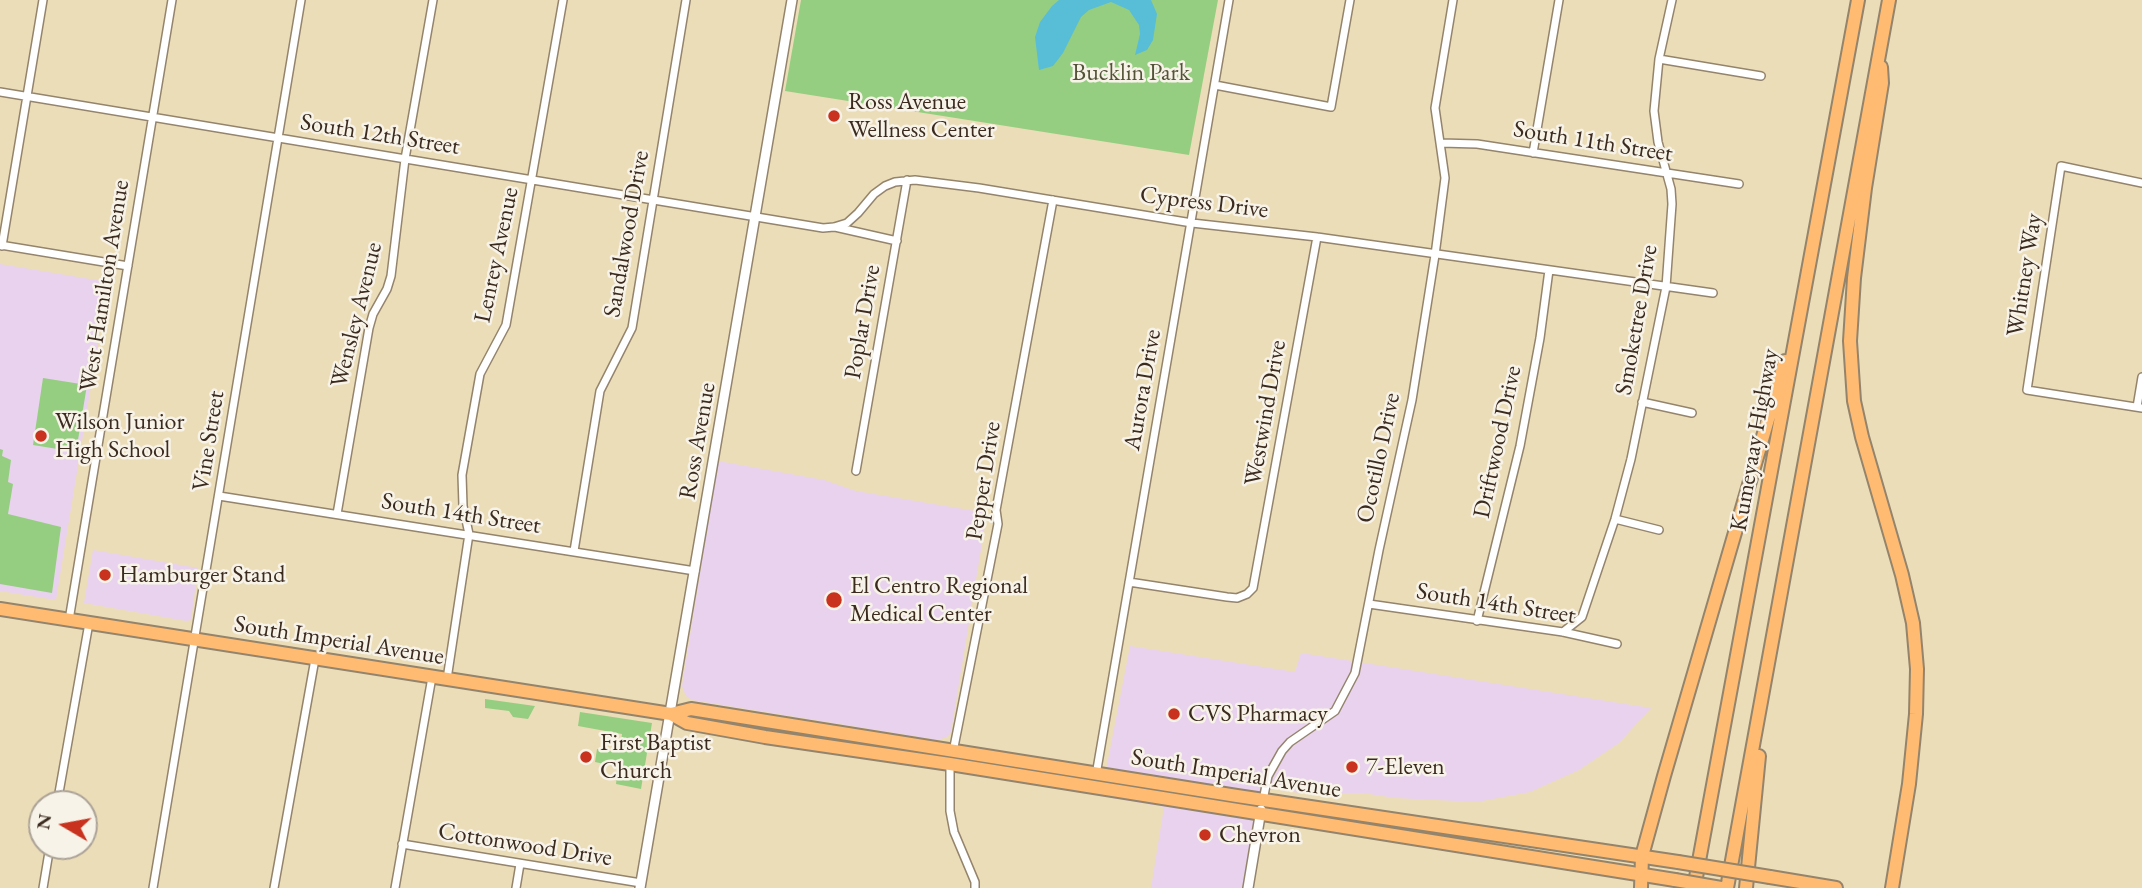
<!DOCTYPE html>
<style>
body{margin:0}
#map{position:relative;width:2142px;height:888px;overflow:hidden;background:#ecddb9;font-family:"EB Garamond",serif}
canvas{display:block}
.north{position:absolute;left:28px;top:790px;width:70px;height:70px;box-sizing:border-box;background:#f7f3e8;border:2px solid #aca397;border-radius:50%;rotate:280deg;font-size:19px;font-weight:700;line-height:28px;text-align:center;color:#3b2a1e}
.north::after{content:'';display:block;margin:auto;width:24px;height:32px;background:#c8321e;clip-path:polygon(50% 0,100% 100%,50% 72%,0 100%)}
</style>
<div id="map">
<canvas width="2142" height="888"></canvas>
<div class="north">N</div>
</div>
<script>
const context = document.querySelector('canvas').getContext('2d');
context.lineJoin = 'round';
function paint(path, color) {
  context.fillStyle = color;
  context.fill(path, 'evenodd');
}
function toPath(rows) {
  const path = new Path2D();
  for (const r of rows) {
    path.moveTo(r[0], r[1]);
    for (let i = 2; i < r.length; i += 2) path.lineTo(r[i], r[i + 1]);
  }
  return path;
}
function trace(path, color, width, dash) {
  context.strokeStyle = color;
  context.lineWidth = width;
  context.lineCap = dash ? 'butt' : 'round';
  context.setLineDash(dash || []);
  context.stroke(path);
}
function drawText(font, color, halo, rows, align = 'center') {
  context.font = font + ' "EB Garamond",serif';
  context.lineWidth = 5;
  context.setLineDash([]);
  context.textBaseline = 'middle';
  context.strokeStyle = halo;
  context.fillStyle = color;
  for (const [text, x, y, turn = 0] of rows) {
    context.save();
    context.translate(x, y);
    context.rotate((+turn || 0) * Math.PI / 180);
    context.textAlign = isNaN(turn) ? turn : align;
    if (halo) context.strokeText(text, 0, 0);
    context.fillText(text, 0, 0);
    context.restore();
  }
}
paint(toPath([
 [0,264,108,282,56,600,0,591],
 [718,461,824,480,856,491,987,513,951,732,947,737,938,740,692,700,686,696,682,686],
 [93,550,198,568,191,620,186,621,84,603],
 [1130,646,1295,672,1301,653,1651,708,1619,743,1579,770,1530,792,1477,802,1395,798,1363,793,1300,793,1266,788,1248,888,1151,888,1164,807,1101,796]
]), '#e8d2ee');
paint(toPath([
 [801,0,1218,0,1189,155,785,91],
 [43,378,87,385,76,452,33,445],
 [0,449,3,450,2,456,11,460,8,482,13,484,8,514,61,527,52,593,0,584],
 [485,699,535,706,528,719,513,717,509,711,485,708],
 [580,712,652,723,641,789,616,784,618,767,595,762,597,749,620,752,622,734,578,726]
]), '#96ce81');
paint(toPath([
 [1059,0,1151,0,1157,14,1153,40,1147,50,1135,55,1140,34,1139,25,1129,10,1111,2,1089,10,1081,17,1063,53,1053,66,1039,70,1035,37,1040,22,1052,6]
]), '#58bdd7');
const minor = toPath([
 [1659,59,1761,76],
 [1215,85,1331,107,1350,0],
 [0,92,823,228,834,227,847,223,858,213,874,194,885,186,895,182,915,180,979,188,1192,223,1317,237,1713,293],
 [1441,143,1477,144,1739,184],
 [1533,153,1559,0],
 [2142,183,2061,166,2027,390,2142,408],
 [835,227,897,241],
 [0,245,128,266],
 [2,246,43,0],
 [1642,402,1692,413],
 [2137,407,2142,377],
 [856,471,907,180],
 [219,496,695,571],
 [337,514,369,328,373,314,387,289,391,276,405,159,433,0],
 [1615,519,1659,530],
 [574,551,600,391,632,328,686,0],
 [1129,582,1227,597,1237,598,1247,594,1253,588,1317,237],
 [1369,604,1563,632,1617,644],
 [69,620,172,0],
 [1477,621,1520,446,1540,338,1549,270],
 [1563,632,1582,617,1615,519,1631,459,1666,287,1672,204,1671,189,1658,142,1654,111,1659,59,1672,0],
 [447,679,469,534,463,506,462,475,480,374,506,325,563,0],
 [953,752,998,524,996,510,1053,200],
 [950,764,950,811,954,832,975,882,975,888],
 [1096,775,1229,0],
 [1263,800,1268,776,1282,751,1290,742,1335,711,1355,673,1379,550,1412,400,1435,255,1445,178,1435,108,1453,0],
 [57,804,89,623],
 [402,844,641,883],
 [43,888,50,846],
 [153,888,301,0],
 [274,888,315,659],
 [395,888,432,677],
 [516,888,520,864]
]);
const tertiary = toPath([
 [640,888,792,0],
 [1248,888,1261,810]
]);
const trunk = toPath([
 [0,609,671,714,687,723,765,737,950,764,1675,880],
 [671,714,691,709,1237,796,1678,862],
 [1770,877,1836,888]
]);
const motorway = toPath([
 [1881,67,1882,83,1865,188,1854,278,1850,341,1854,401,1862,437,1902,575,1913,623,1917,669,1916,714,1909,784,1892,888],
 [1641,888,1642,856,1664,776,1785,361],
 [1694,888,1858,0],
 [1727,888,1889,0],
 [1746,888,1759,756]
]);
trace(minor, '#94846c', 10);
trace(tertiary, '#94846c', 12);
trace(trunk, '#94846c', 16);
trace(motorway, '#94846c', 16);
trace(minor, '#fff', 7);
trace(tertiary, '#fff', 9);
trace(trunk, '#ffbb71', 12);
trace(motorway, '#ffbb71', 12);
const trunkBridge = toPath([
 [1678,862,1770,877],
 [1675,880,1721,888]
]);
trace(trunkBridge, '#94846c', 16, []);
trace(trunkBridge, '#ffbb71', 12);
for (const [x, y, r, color] of [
 [834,116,7,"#c8321e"],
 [41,436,7,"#c8321e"],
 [105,575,7,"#c8321e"],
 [834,600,9,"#c8321e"],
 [1174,714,7,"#c8321e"],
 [586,757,7,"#c8321e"],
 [1352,767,7,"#c8321e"],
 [1205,835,7,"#c8321e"]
]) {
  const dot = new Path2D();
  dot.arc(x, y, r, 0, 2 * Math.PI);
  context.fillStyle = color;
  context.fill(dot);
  trace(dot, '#f7f3e8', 2.5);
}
drawText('24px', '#525337', '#f7f3e8', [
 ["Bucklin Park",1131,73]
]);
drawText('24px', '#3b2a1e', '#f7f3e8', [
 ["Ross Avenue",848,102],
 ["Wellness Center",848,130],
 ["Wilson Junior",55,422],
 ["High School",55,450],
 ["Hamburger Stand",119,575],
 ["El Centro Regional",850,586],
 ["Medical Center",850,614],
 ["CVS Pharmacy",1188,714],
 ["First Baptist",600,743],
 ["Church",600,771],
 ["7-Eleven",1366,767],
 ["Chevron",1219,835]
], 'left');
drawText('24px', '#3b2a1e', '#f7f3e8', [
 ["South 12th Street",380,135,9],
 ["South 11th Street",1593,142,9],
 ["Cypress Drive",1204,203,7],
 ["Sandalwood Drive",627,234,-80],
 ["Lenrey Avenue",497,255,-78],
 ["Whitney Way",2025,275,-81],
 ["West Hamilton Avenue",105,286,-81],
 ["Wensley Avenue",357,315,-76],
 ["Smoketree Drive",1637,320,-80],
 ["Poplar Drive",863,322,-80],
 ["Aurora Drive",1143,390,-80],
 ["Westwind Drive",1266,413,-80],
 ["Kumeyaay Highway",1755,440,-80],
 ["Vine Street",209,441,-81],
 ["Ross Avenue",698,441,-80],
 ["Driftwood Drive",1498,442,-78],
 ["Ocotillo Drive",1379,458,-78],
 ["Pepper Drive",984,481,-81],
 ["South 14th Street",461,514,9],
 ["South 14th Street",1496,604,9],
 ["South Imperial Avenue",339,641,9],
 ["South Imperial Avenue",1236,774,9],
 ["Cottonwood Drive",525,845,9]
]);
</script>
